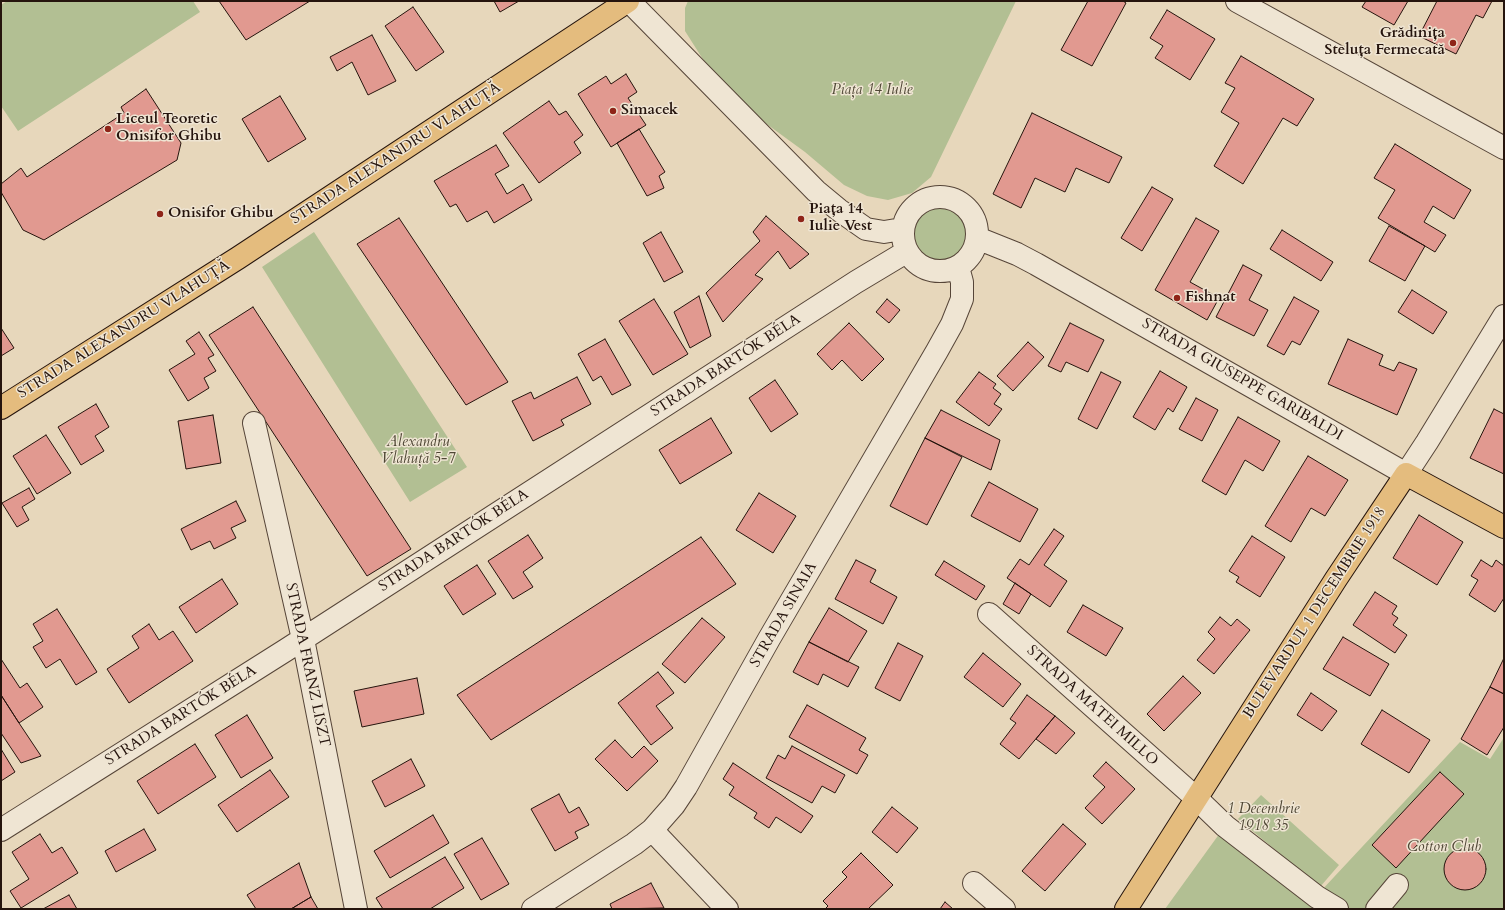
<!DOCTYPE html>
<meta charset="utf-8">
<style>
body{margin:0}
#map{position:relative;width:1505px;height:910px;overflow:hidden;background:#e7d7bb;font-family:Cardo,serif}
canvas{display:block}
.frame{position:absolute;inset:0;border:2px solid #25140d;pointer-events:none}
</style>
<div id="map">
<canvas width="1505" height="910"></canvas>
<div class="frame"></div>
</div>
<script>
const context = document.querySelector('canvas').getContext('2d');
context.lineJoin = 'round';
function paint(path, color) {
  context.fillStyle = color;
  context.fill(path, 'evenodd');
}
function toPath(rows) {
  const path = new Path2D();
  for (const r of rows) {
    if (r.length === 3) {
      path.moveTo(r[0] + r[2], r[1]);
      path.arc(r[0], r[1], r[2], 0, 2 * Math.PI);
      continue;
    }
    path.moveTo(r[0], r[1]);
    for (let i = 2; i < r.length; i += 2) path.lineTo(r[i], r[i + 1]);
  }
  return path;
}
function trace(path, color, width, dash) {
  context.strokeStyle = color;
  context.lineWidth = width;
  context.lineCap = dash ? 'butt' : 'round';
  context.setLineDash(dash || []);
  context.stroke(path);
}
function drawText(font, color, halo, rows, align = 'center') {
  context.font = font + ' Cardo,serif';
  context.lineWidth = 3;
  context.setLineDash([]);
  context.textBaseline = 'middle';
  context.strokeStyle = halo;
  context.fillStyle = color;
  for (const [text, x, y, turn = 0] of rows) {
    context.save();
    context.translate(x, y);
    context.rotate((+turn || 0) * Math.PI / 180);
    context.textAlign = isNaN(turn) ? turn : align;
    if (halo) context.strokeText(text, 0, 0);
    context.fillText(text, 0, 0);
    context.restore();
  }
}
paint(toPath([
 [7,1,193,1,200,12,18,131,1,106,1,5],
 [688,1,1016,1,931,177,912,193,888,200,867,196,844,185,805,152,757,117,711,72,685,31,685,8],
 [940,234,30],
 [314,232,467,467,410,502,262,267],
 [1503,739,1504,909,1165,909,1225,826,1320,892,1460,742,1490,759],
 [1261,795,1339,865,1320,887,1238,819]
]), '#b2bf93');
const building = toPath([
 [219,1,310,1,246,40,219,1],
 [494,1,519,1,500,12,494,1],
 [1088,1,1123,1,1126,3,1092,66,1061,50,1088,1],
 [1366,1,1408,1,1394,25,1362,7,1366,1],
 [1437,1,1492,1,1483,18,1476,15,1456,54,1419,36,1437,1],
 [413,7,444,52,416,71,385,26,413,7],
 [1167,10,1215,39,1190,80,1155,58,1163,46,1150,38,1167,10],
 [372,35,396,81,368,95,352,62,337,71,330,57,372,35],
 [1241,56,1314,99,1297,126,1283,118,1243,184,1214,166,1239,123,1221,112,1235,88,1225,83,1241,56],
 [626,74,637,92,628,98,646,125,611,147,578,94,606,76,611,84,626,74],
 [146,89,181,143,177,160,44,240,23,230,1,192,1,184,21,168,27,177,124,113,121,107,146,89],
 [280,96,306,139,268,162,242,119,280,96],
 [549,101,559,115,566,111,583,135,574,142,581,153,539,183,503,133,549,101],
 [1032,113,1122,157,1109,183,1076,168,1065,192,1035,178,1021,208,993,194,1032,113],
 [639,129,665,172,659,176,664,188,647,196,617,143,639,129],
 [1395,144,1471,190,1454,219,1433,206,1424,222,1446,235,1435,252,1378,218,1395,190,1374,178,1395,144],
 [496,145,509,166,495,174,507,194,523,184,532,200,494,223,487,211,467,222,456,204,450,207,434,181,496,145],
 [1152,187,1173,199,1142,251,1121,238,1152,187],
 [766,216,809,254,790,269,778,251,755,275,763,279,723,322,706,293,760,241,753,232,766,216],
 [399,218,508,382,466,405,357,244,399,218],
 [1196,218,1219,231,1190,282,1219,298,1207,320,1155,290,1196,218],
 [1389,226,1425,246,1405,281,1369,261,1389,226],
 [1282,230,1333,262,1321,281,1270,249,1282,230],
 [661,232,683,272,664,282,643,243,661,232],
 [1243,265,1262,275,1249,300,1268,310,1254,336,1216,317,1243,265],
 [1412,290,1447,312,1433,334,1398,312,1412,290],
 [699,296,711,336,690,348,674,312,699,296],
 [1294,297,1319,311,1300,345,1292,341,1284,355,1267,346,1294,297],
 [654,299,688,354,653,375,619,321,654,299],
 [887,299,900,310,889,323,876,312,887,299],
 [253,307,411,549,367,576,209,335,253,307],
 [849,323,884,359,862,381,842,360,832,370,817,354,849,323],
 [1070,323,1104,340,1088,372,1066,362,1061,372,1048,366,1070,323],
 [1,328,14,348,1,356,1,328],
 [199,332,214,355,208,358,216,371,204,378,209,388,188,401,169,370,195,354,186,341,199,332],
 [605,339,631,385,612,395,601,376,593,381,578,354,605,339],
 [1348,339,1383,355,1379,365,1394,371,1399,362,1417,369,1397,415,1328,384,1348,339],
 [1028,342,1044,357,1013,391,997,376,1028,342],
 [1160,371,1187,387,1173,412,1168,408,1155,430,1133,417,1160,371],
 [979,372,996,384,993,388,1001,394,994,404,1002,409,989,426,956,402,979,372],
 [1101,372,1121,382,1097,429,1078,419,1101,372],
 [577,377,591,404,561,420,564,425,533,441,512,401,531,392,534,399,577,377],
 [775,380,798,414,771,432,749,398,775,380],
 [1196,398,1218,410,1202,441,1179,429,1196,398],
 [96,404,109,427,95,436,104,451,81,465,58,427,96,404],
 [1494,409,1504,414,1504,474,1470,458,1494,409],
 [941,410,1000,440,991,470,925,438,941,410],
 [213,415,221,463,186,469,178,421,213,415],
 [1238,417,1280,441,1263,471,1245,460,1226,495,1202,481,1238,417],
 [711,418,732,453,680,484,659,450,711,418],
 [46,435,71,473,37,494,13,456,46,435],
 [925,438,962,457,927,525,890,506,925,438],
 [1308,456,1348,480,1325,516,1311,508,1291,542,1265,526,1308,456],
 [989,482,1038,509,1020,542,971,516,989,482],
 [29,488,35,499,22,507,29,520,17,527,2,503,29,488],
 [759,493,796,516,773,553,736,530,759,493],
 [236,501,246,521,231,528,236,538,214,549,210,541,191,550,181,529,236,501],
 [1419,515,1463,542,1437,585,1393,558,1419,515],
 [1054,529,1064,536,1044,565,1067,581,1050,607,1007,578,1020,559,1029,565,1054,529],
 [528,535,543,558,523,572,533,587,513,599,488,561,528,535],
 [1252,536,1285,557,1260,597,1236,582,1239,577,1229,571,1252,536],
 [701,537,736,584,491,740,457,695,701,537],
 [856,560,876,570,870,582,897,597,883,624,835,599,856,560],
 [1481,560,1492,567,1496,560,1504,566,1504,598,1495,612,1469,595,1478,580,1471,576,1481,560],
 [944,561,985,586,976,600,935,575,944,561],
 [477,565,496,594,463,615,444,586,477,565],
 [222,579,238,604,196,633,179,607,222,579],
 [1015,583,1031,594,1019,614,1003,604,1015,583],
 [1375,592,1397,606,1392,614,1398,618,1393,625,1407,635,1395,653,1353,625,1375,592],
 [1083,605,1123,628,1106,656,1067,632,1083,605],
 [829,608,867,631,848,662,809,642,829,608],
 [57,609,97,672,76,685,60,659,46,668,33,647,43,641,33,624,57,609],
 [1220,617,1231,626,1237,619,1250,630,1214,674,1197,660,1215,639,1208,632,1220,617],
 [702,618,725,637,685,683,662,664,702,618],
 [149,624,159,640,173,631,193,661,129,703,107,669,139,648,132,636,149,624],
 [1343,637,1389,664,1370,696,1323,669,1343,637],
 [809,642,859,667,848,687,823,674,818,685,793,672,809,642],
 [898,643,923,656,900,701,875,688,898,643],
 [983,653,1021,684,1003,707,964,677,983,653],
 [1504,658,1504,694,1490,687,1504,658],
 [1,659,20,688,27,683,43,707,19,723,1,695,1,659],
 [658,672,674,693,656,706,673,728,651,745,618,703,658,672],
 [1183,676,1201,693,1164,731,1147,714,1183,676],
 [417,678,424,714,362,727,354,691,417,678],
 [1490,687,1504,694,1504,727,1487,755,1461,739,1490,687],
 [1311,693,1337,711,1322,731,1297,715,1311,693],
 [1,695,19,723,41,756,21,763,1,733,1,695],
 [1027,695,1055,716,1019,759,1000,744,1016,723,1010,719,1027,695],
 [807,705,866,738,859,750,868,755,857,774,789,737,807,705],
 [1382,710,1430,740,1409,773,1361,744,1382,710],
 [247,715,273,758,241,778,215,735,247,715],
 [1055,716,1075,733,1056,754,1036,739,1055,716],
 [615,740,632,758,644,746,658,761,627,791,595,759,615,740],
 [195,744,216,777,158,814,137,781,195,744],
 [792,746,845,775,835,793,822,786,812,803,766,778,778,755,785,759,792,746],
 [1,749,15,772,1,781,1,749],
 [411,759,425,786,385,807,372,781,411,759],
 [1106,762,1135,789,1102,824,1085,808,1105,787,1093,776,1106,762],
 [733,763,813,816,801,833,776,817,769,828,754,818,757,813,729,795,734,787,723,779,733,763],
 [270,770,289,797,237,832,218,805,270,770],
 [1440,772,1464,794,1396,868,1372,845,1440,772],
 [559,794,569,813,579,807,589,825,575,832,578,838,555,851,531,809,559,794],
 [892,807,918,828,897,853,872,832,892,807],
 [433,815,449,843,390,878,374,851,433,815],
 [1063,824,1086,844,1045,891,1022,871,1063,824],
 [144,829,156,850,116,872,105,851,144,829],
 [40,834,52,853,62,847,78,873,21,908,10,891,29,879,12,852,40,834],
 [482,838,509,884,481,900,454,854,482,838],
 [1465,869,21],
 [861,853,893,885,868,909,825,909,828,906,823,901,847,877,842,872,861,853],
 [445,857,464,888,430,909,383,909,376,898,445,857],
 [299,863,311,897,291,909,256,909,247,895,299,863],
 [651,883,664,908,612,909,610,904,651,883],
 [69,895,77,909,43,909,69,895],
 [311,897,318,909,291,909,311,897],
 [945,902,953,909,940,909,945,902]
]);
paint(building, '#e19990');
trace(building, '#25140d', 1);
const minor = toPath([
 [629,1,816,191,839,210,866,229,884,232,902,229],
 [1237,1,1504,148],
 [940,234,37],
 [977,238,1017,254,1036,264,1406,474,1427,442,1504,316],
 [254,423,303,639,356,909],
 [989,614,1196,798,1225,826,1317,897,1337,909],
 [1,830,286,650,856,282,906,252],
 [652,830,727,909],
 [974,883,1004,909],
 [533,909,634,844,652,830,674,805,686,787,769,639,937,351,952,324,962,299,962,282,958,267],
 [1377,909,1397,885]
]);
const major = toPath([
 [1,408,238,258,628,1],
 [1126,909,1336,579,1406,474,1504,527]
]);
trace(minor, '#564538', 24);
trace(major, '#25140d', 24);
trace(minor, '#efe5d3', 22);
trace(major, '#e4bc7e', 22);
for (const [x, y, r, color] of [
 [1453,43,4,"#8f2418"],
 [613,111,4,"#8f2418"],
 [108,129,4,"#8f2418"],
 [160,214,4,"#8f2418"],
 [801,219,4,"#8f2418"],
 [1177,298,4,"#8f2418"]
]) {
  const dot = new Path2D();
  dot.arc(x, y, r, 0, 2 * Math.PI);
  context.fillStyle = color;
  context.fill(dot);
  trace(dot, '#efe5d3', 1.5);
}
drawText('bold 15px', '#25140d', '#efe5d3', [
 ["Grădinița",1445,34,"right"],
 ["Steluța Fermecată",1445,51,"right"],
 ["Simacek",621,111],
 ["Liceul Teoretic",116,120],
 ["Onisifor Ghibu",116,137],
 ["Piața 14",809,210],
 ["Iulie Vest",809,227],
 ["Onisifor Ghibu",168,214],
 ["Fishnat",1185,298]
], 'left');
drawText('italic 15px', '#4f4735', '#efe5d3', [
 ["Piața 14 Iulie",872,91],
 ["Alexandru",418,443],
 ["Vlahuță 5-7",418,460],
 ["1 Decembrie",1263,810],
 ["1918 35",1263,827],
 ["Cotton Club",1444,848]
]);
drawText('15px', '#25140d', '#efe5d3', [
 ["STRADA ALEXANDRU VLAHUȚĂ",396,154,-33],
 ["STRADA ALEXANDRU VLAHUȚĂ",124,330,-32],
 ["STRADA BARTÓK BÉLA",726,366,-33],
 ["STRADA GIUSEPPE GARIBALDI",1242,380,30],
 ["STRADA BARTÓK BÉLA",454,541,-33],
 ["BULEVARDUL 1 DECEMBRIE 1918",1315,613,-57],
 ["STRADA SINAIA",784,615,-60],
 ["STRADA FRANZ LISZT",307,665,78],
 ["STRADA MATEI MILLO",1092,706,42],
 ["STRADA BARTÓK BÉLA",181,716,-32]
]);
</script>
